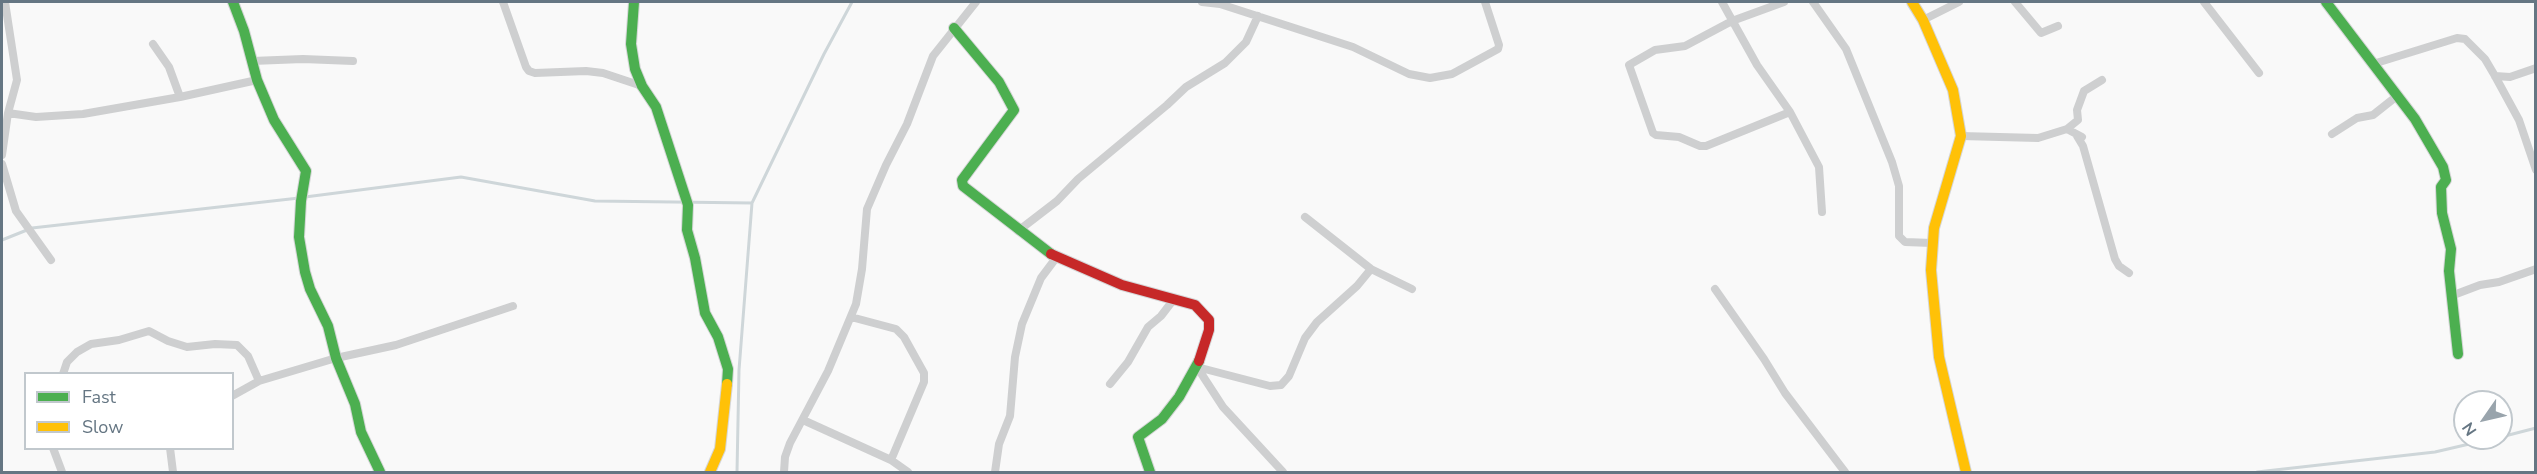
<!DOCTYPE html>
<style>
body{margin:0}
#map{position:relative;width:2537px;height:474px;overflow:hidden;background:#f9f9f9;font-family:"Nunito Sans",sans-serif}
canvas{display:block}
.frame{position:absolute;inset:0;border:3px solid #657683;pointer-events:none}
.legend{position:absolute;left:24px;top:372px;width:210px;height:78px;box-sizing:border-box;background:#fff;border:2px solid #c1c8cd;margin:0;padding:8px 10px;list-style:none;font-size:18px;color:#657683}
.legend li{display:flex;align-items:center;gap:12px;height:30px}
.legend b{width:30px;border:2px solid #c1c8cd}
.north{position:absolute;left:2453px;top:390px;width:60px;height:60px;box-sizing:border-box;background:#fff;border:2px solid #c1c8cd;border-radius:50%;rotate:236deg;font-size:16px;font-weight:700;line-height:24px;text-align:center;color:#657683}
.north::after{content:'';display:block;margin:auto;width:21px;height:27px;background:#99a4ac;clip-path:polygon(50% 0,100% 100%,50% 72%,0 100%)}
</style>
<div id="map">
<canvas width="2537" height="474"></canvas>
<div class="frame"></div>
<ul class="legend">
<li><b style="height:8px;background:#4caf50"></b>Fast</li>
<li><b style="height:8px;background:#ffc107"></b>Slow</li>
</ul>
<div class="north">N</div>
</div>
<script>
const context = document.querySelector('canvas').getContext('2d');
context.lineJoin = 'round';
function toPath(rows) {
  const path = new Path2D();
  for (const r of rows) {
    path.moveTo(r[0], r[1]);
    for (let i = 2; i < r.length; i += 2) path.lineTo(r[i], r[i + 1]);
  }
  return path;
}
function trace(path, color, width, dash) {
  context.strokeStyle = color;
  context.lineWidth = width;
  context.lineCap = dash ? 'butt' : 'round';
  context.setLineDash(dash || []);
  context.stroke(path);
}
trace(toPath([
 [305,197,461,177,595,201,752,203],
 [2,240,32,228,299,198],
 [2501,437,2536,428],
 [737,472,739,370,752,203,824,54,852,2],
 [2257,472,2435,452,2495,438]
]), '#ced6d9', 3);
const fast = toPath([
 [233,2,244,31,257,80,274,120,306,171,301,201,299,237,305,272,310,289,328,326,336,358,355,404,361,432,380,472],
 [634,2,631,44,635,69,642,86,656,107,688,205,687,230,695,258,705,313,718,337,728,369,727,384],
 [2326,2,2415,119,2443,167,2446,180,2441,187,2442,213,2451,249,2449,271,2458,354],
 [954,28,999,82,1014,110,962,180,963,186,1051,254],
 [1150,472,1138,437,1162,419,1179,397,1199,361]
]);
const slow = toPath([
 [1912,2,1923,20,1953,90,1961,136,1934,228,1931,270,1939,357,1966,472],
 [710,472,720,449,727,384]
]);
const jam = toPath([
 [1051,254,1122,285,1195,305,1209,320,1209,330,1199,361]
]);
trace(fast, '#d5d6d7', 12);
trace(slow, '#d5d6d7', 12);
trace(jam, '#d5d6d7', 12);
trace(toPath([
 [5,2,17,80,8,113,36,117,83,114,180,97,257,80],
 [503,2,526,67,529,71,535,73,586,71,603,73,642,86],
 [1202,2,1220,4,1224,2],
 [1722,2,1757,65,1790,112,1819,167,1822,212],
 [1784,2,1732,21,1685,46,1655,50,1629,65,1653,133,1656,135,1679,137,1700,146,1706,146,1790,112],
 [1813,2,1846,49,1892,162,1899,186,1899,236,1905,242,1932,243],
 [2015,2,2041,33,2058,26],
 [2204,2,2259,73],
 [1220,4,1353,47,1409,74,1430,78,1452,74,1498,49,1499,45,1485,2],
 [1923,20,1959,2],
 [153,44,169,67,180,97],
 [252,61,303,59,353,61],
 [2373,64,2457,38,2465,39,2485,59,2495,76,2519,120,2536,170],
 [2495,76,2510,77,2536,68],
 [2067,129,2078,120,2077,110,2084,91,2102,80],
 [2332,134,2357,118,2373,115,2397,96],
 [1961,136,2038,138,2067,129,2082,137,2077,136,2083,146,2115,259,2119,266,2129,273],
 [2,155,8,113],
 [2,164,16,211,51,260],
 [1305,217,1371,269,1412,289],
 [1018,231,1057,201,1078,179,1167,105,1186,87,1225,63,1246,42,1258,16],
 [1715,289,1764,359,1785,393,1845,472],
 [2451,296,2480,285,2499,282,2536,269],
 [851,317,896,329,904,337,924,373,924,382,891,460],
 [1197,367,1270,386,1281,385,1289,376,1305,338,1317,322,1357,286,1371,269],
 [1197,367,1223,407,1283,472],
 [63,374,67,362,77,352,91,344,119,340,149,331,168,341,187,347,215,344,237,345,248,356,259,381,232,396],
 [259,381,336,358,396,345,513,306],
 [1110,384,1128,362,1148,327,1161,316,1174,299],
 [803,420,891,460,908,472],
 [53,448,62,472],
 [170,448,173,472],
 [784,472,785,457,790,443,828,371,856,304,862,269,867,209,886,165,907,124,933,56,976,2],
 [995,472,999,444,1010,416,1015,357,1022,324,1041,278,1056,258]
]), '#cecfd0', 8);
trace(fast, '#4caf50', 10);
trace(slow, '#ffc107', 10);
trace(jam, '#c62828', 10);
</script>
